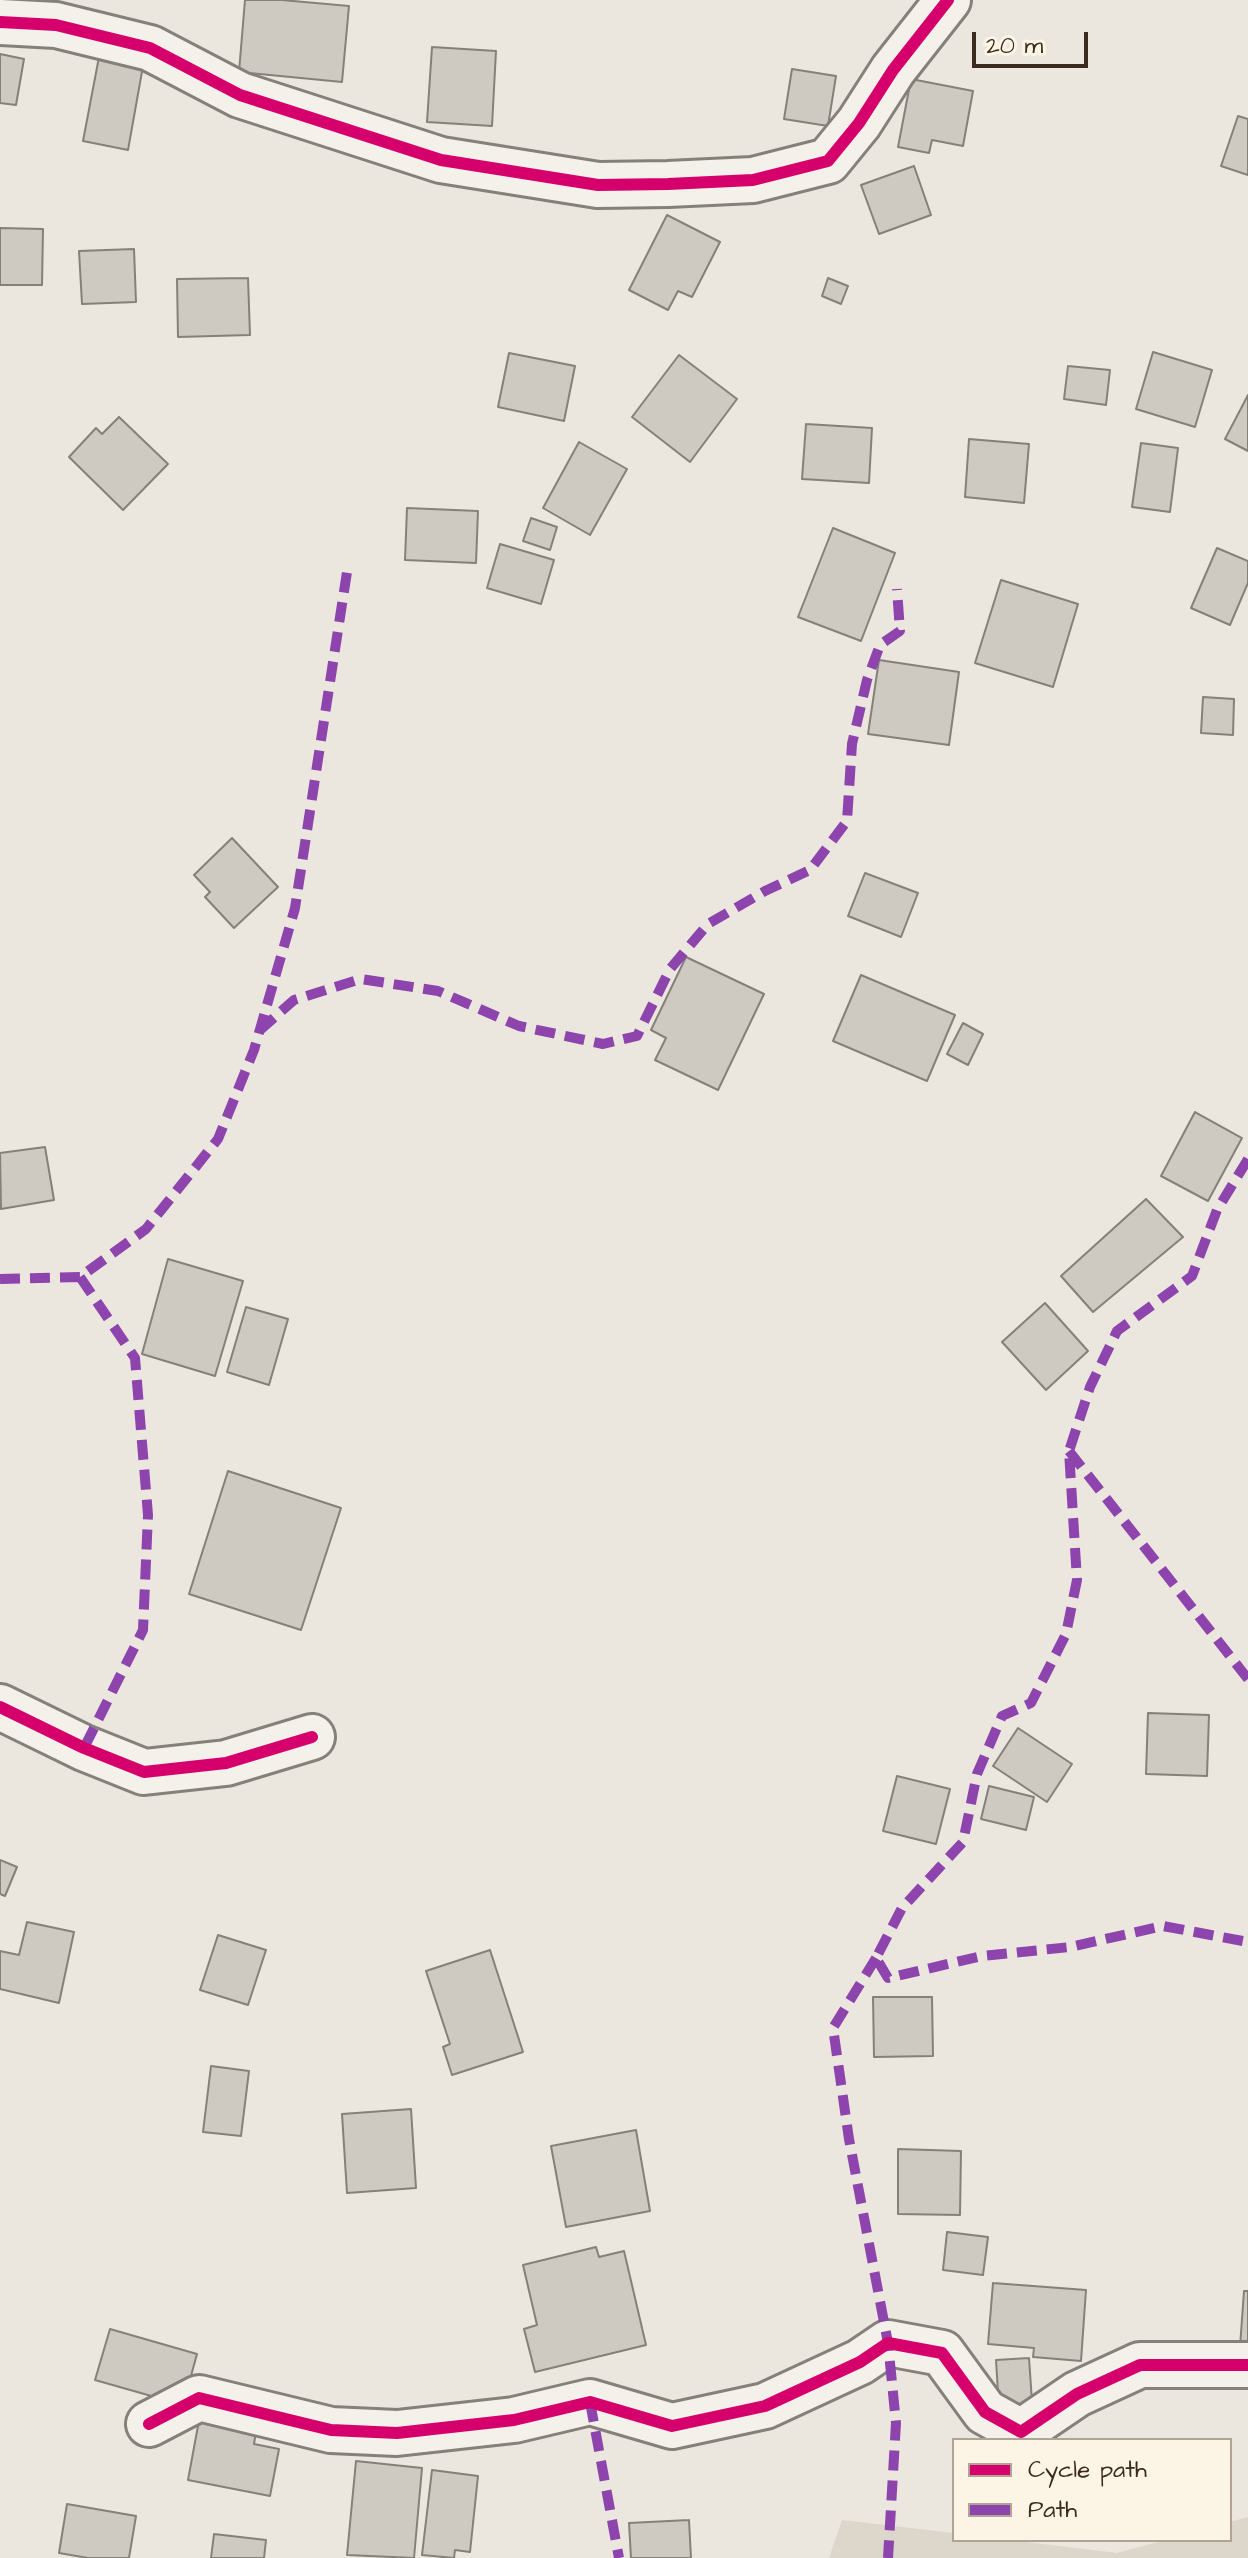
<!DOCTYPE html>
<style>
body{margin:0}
#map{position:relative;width:1248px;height:2558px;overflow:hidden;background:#ebe7de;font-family:"Architects Daughter",sans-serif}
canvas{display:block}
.legend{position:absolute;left:952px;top:2438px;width:280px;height:104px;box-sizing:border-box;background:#fcf5e5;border:2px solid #afa495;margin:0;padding:10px 14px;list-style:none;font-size:24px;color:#3b2a1e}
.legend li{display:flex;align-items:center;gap:16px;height:40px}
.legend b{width:40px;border:2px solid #afa495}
.scale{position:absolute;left:972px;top:32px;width:116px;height:36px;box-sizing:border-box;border:4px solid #3b2a1e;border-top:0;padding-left:10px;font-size:24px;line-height:28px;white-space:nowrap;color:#3b2a1e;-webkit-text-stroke:6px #fcf5e5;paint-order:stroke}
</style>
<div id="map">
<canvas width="1248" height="2558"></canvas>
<ul class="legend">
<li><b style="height:10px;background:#d6006c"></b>Cycle path</li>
<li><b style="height:10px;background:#8e44ad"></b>Path</li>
</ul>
<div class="scale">20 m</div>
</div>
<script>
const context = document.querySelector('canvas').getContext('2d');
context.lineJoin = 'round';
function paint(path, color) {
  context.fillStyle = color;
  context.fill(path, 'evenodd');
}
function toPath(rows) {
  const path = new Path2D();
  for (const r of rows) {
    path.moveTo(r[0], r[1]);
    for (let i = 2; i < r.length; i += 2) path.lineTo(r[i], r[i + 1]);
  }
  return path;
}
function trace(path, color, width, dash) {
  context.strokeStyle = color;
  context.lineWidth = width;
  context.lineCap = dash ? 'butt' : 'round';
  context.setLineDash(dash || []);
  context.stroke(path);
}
paint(toPath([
 [1248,2517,1248,2558,829,2558,842,2520,954,2533,954,2540,1010,2540,1117,2553,1165,2540,1230,2540,1230,2522]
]), '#ddd6ca');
const building = toPath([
 [245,0,282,0,349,6,342,82,239,72,245,0],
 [432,47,496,51,492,126,427,122,432,47],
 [0,54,24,59,16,105,0,103,0,54],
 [99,57,143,66,128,150,83,141,99,57],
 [792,69,836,76,828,126,784,119,792,69],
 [911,79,973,91,963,146,932,140,929,153,898,147,911,79],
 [1238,116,1248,119,1248,175,1221,166,1238,116],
 [914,166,931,215,879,234,861,185,914,166],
 [667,215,720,242,692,297,678,291,668,310,629,290,667,215],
 [0,228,43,229,42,285,0,285,0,228],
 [134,249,136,302,82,304,79,251,134,249],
 [248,278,250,335,178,337,177,279,248,278],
 [828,278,848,286,841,304,822,296,828,278],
 [1153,352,1212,370,1195,427,1136,409,1153,352],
 [509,353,575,366,564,421,498,407,509,353],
 [679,355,737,399,690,462,632,417,679,355],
 [1068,366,1110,370,1106,405,1064,399,1068,366],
 [1248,395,1248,451,1225,439,1248,395],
 [119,417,168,464,123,510,69,457,96,428,102,434,119,417],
 [806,424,872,428,869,483,802,479,806,424],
 [969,439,1029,444,1024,503,965,497,969,439],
 [579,442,627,469,590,535,543,508,579,442],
 [1141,443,1178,448,1170,512,1132,507,1141,443],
 [407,508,478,511,476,563,405,560,407,508],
 [531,518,557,527,550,550,523,541,531,518],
 [833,528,895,553,861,641,798,617,833,528],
 [500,544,554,560,541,604,487,588,500,544],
 [1217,548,1248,561,1248,583,1230,625,1191,608,1217,548],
 [1001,580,1078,604,1053,687,975,663,1001,580],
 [879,660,959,672,949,745,868,734,879,660],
 [1203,697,1234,699,1233,735,1201,733,1203,697],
 [232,838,278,887,234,928,205,897,210,892,194,875,232,838],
 [865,873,918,893,901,937,848,916,865,873],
 [686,957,764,994,718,1090,655,1060,666,1038,651,1030,686,957],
 [861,975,955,1015,927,1081,833,1041,861,975],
 [963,1023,983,1034,968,1065,947,1054,963,1023],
 [1195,1112,1242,1138,1208,1201,1161,1176,1195,1112],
 [45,1147,54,1200,1,1209,0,1153,45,1147],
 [1146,1199,1183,1237,1093,1312,1061,1276,1146,1199],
 [168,1259,243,1281,215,1376,142,1354,168,1259],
 [1045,1303,1088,1351,1046,1390,1002,1342,1045,1303],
 [246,1307,288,1319,269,1385,227,1372,246,1307],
 [228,1471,341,1508,301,1630,189,1594,228,1471],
 [1148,1713,1209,1715,1207,1776,1146,1774,1148,1713],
 [1018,1728,1072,1764,1047,1802,993,1766,1018,1728],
 [897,1776,950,1789,936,1844,883,1831,897,1776],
 [989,1786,1034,1797,1026,1830,981,1819,989,1786],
 [0,1860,17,1867,5,1896,0,1894,0,1860],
 [27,1922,74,1932,59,2003,0,1989,0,1951,19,1955,27,1922],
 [218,1935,266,1950,248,2005,200,1990,218,1935],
 [490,1950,523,2052,452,2075,443,2047,450,2044,426,1971,490,1950],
 [873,1997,932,1997,933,2056,874,2057,873,1997],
 [211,2066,249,2071,241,2136,203,2132,211,2066],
 [411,2109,416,2188,347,2193,342,2114,411,2109],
 [636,2130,650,2211,566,2227,551,2146,636,2130],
 [898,2149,961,2151,960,2215,898,2214,898,2149],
 [947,2232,988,2237,983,2275,943,2270,947,2232],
 [596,2247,599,2257,624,2251,646,2345,535,2372,524,2329,537,2325,523,2265,596,2247],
 [993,2283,1086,2290,1081,2361,1033,2357,1034,2348,988,2344,993,2283],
 [1244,2291,1248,2291,1248,2348,1240,2347,1244,2291],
 [110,2329,197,2354,183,2405,95,2380,110,2329],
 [1029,2358,1033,2416,999,2409,996,2360,1029,2358],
 [200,2415,257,2426,254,2444,279,2449,270,2496,188,2480,200,2415],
 [356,2461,422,2468,414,2558,347,2555,356,2461],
 [432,2470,478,2476,470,2552,455,2550,454,2558,422,2555,432,2470],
 [67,2504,136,2516,129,2558,88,2558,59,2553,67,2504],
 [689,2520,691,2558,631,2558,629,2523,689,2520],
 [214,2534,266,2540,264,2558,211,2558,214,2534]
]);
paint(building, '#cecac2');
trace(building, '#858079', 2);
const minor = toPath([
 [0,22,56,25,150,48,240,95,441,160,598,185,668,184,753,180,828,161,859,123,893,70,948,0],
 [0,1707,84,1748,144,1772,226,1763,312,1737],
 [149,2424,199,2398,331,2430,397,2433,514,2420,590,2402,672,2426,765,2406,860,2362,888,2343,942,2353,985,2412,1021,2432,1077,2394,1140,2365,1248,2365]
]);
trace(minor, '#858079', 50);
trace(minor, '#f4f0ea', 44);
trace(toPath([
 [259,1031,294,1000,361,979,438,991,519,1026,603,1044,637,1036,670,969,708,924,765,891,810,870,847,821,852,744,867,680,880,645,900,631,897,589],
 [1248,1159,1217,1210,1192,1276,1117,1331,1090,1387,1069,1451,1077,1580,1066,1634,1031,1703,1002,1716,977,1774,963,1842,902,1908,876,1958,888,1978,982,1956,1070,1947,1163,1926,1248,1942],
 [80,1277,135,1358,148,1515,143,1630,84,1748],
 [0,1279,80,1277,146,1229,218,1139,254,1050,295,908,347,572],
 [1069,1451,1248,1679],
 [876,1958,833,2028,849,2139,888,2343,896,2423,888,2558],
 [590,2402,619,2558]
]), '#8e44ad', 10, [20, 10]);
trace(toPath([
 [0,22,56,25,150,48,240,95,441,160,598,185,668,184,753,180,828,161,859,123,893,70,948,0],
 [0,1707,84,1748,144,1772,226,1763,312,1737],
 [149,2424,199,2398,331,2430,397,2433,514,2420,590,2402,672,2426,765,2406,860,2362,888,2343,942,2353,985,2412,1021,2432,1077,2394,1140,2365,1248,2365]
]), '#d6006c', 12);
</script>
